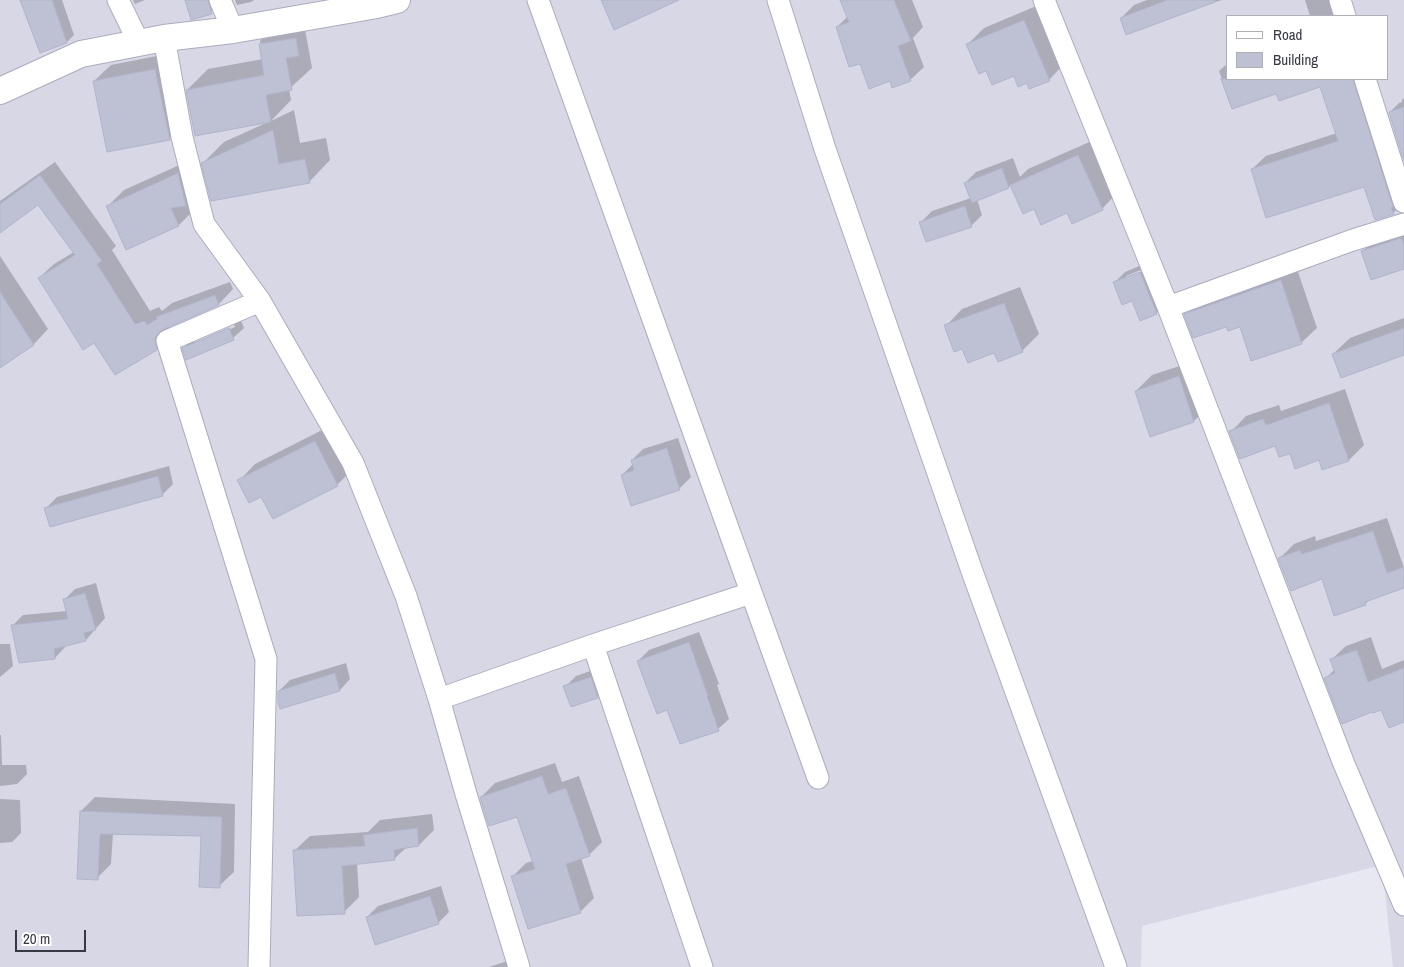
<!DOCTYPE html>
<style>
body{margin:0}
#map{position:relative;width:1404px;height:967px;overflow:hidden;background:#e8e8f3;font-family:"Archivo Narrow",sans-serif}
canvas{display:block}
.legend{position:absolute;left:1226px;top:15px;width:162px;height:65px;box-sizing:border-box;background:#fff;border:1px solid #afb0b5;margin:0;padding:6px 9px;list-style:none;font-size:15px;color:#373945}
.legend li{display:flex;align-items:center;gap:10px;height:25px}
.legend b{width:25px;border:1px solid #afb0b5}
.scale{position:absolute;left:15px;top:930px;width:71px;height:22px;box-sizing:border-box;border:2px solid #373945;border-top:0;padding-left:6px;font-size:15px;line-height:18px;white-space:nowrap;color:#373945;-webkit-text-stroke:4px #fff;paint-order:stroke}
</style>
<div id="map">
<canvas width="1404" height="967"></canvas>
<ul class="legend">
<li><b style="height:6px;background:#fff"></b>Road</li>
<li><b style="height:14px;background:#bec0d3"></b>Building</li>
</ul>
<div class="scale">20 m</div>
</div>
<script>
const context = document.querySelector('canvas').getContext('2d');
context.lineJoin = 'round';
function paint(path, color) {
  context.fillStyle = color;
  context.fill(path, 'evenodd');
}
function toPath(rows) {
  const path = new Path2D();
  for (const r of rows) {
    path.moveTo(r[0], r[1]);
    for (let i = 2; i < r.length; i += 2) path.lineTo(r[i], r[i + 1]);
  }
  return path;
}
function trace(path, color, width, dash) {
  context.strokeStyle = color;
  context.lineWidth = width;
  context.lineCap = dash ? 'butt' : 'round';
  context.setLineDash(dash || []);
  context.stroke(path);
}
paint(toPath([
 [0,0,1404,0,1404,967,1393,967,1382,865,1142,926,1141,967,0,967],
 [1228,16,1388,16,1388,79,1228,79]
]), '#d7d7e6');
paint(toPath([
 [21,0,62,0,74,35,67,42,40,52],
 [133,0,145,0,135,4],
 [192,0,214,0,216,6,211,11],
 [235,0,254,0,251,2,237,5],
 [842,0,912,0,923,27,913,38,924,67,910,80,891,79,861,62,837,27,848,16],
 [1147,0,1222,0,1198,7,1121,18,1134,5],
 [1305,0,1342,0,1348,16,1310,16],
 [1041,4,1065,63,1049,80,1028,82,1014,75,986,69,968,44,984,28],
 [280,20,305,29,312,68,289,89,291,100,271,121,294,110,300,143,326,138,330,160,309,182,203,163,224,142,268,122,187,90,208,69,263,59,260,41],
 [172,53,186,123,169,139,94,81,111,65],
 [1228,63,1228,79,1369,79,1404,202,1393,213,1365,185,1252,169,1266,156,1337,133,1321,86,1277,92,1232,108,1219,71],
 [1404,98,1404,157,1390,112,1399,103,1402,102,1402,100],
 [1094,140,1118,192,1102,209,1068,211,1035,207,1024,212,1011,184,1009,187,977,199,982,215,971,226,921,222,932,211,971,198,965,183,976,172,1013,158,1020,177,1028,169],
 [195,158,195,209,179,225,127,249,107,207,124,190],
 [55,162,116,246,112,250,150,311,159,307,162,311,172,303,230,282,233,289,219,304,169,325,170,334,156,349,95,341,39,278,54,264,74,252,39,203,0,231,0,201],
 [1404,230,1404,268,1363,251,1374,240],
 [0,256,48,329,34,344,0,366],
 [1151,261,1167,302,1156,313,1133,300,1114,283,1125,272],
 [1146,268,1146,270,1126,279,1126,276],
 [1296,266,1317,328,1301,343,1241,325,1227,326,1186,315,1201,299],
 [1020,287,1039,334,1022,351,963,347,946,326,962,309],
 [240,318,244,328,233,338,184,348,195,337],
 [234,324,235,327,195,344,195,341],
 [1404,318,1404,354,1333,354,1350,338],
 [1195,361,1210,405,1194,421,1136,391,1152,375],
 [1345,389,1364,445,1349,460,1323,469,1320,459,1291,452,1276,445,1231,432,1246,416,1279,405,1281,411],
 [332,425,354,468,338,484,273,518,262,495,239,481,255,464],
 [678,438,691,477,680,488,632,504,622,475,633,464,632,460,643,449],
 [169,466,173,484,162,495,46,508,57,497],
 [1387,518,1404,568,1404,580,1371,599,1365,604,1322,578,1280,558,1294,544,1315,536,1316,541],
 [96,583,105,618,86,640,65,645,65,647,55,658,12,626,23,615,67,611,64,600,75,589],
 [699,632,719,684,717,685,729,719,718,729,668,709,638,661,649,650],
 [1371,637,1382,669,1404,660,1404,721,1326,678,1335,669,1331,660,1346,646],
 [0,644,10,644,13,666,0,677],
 [346,663,350,679,340,690,279,691,290,680],
 [602,667,608,686,597,697,565,687,576,676],
 [0,735,1,735,2,765,26,765,27,774,17,784,0,786],
 [555,763,562,782,579,776,602,842,589,855,581,858,594,898,580,912,513,876,526,863,533,861,517,815,481,797,495,783],
 [95,797,235,804,234,872,219,886,202,835,113,833,111,864,97,878,81,811],
 [0,799,20,800,21,833,12,842,0,843],
 [432,814,434,830,419,845,407,847,395,858,357,863,359,897,344,912,294,851,310,836,368,832,380,820],
 [441,886,449,912,438,923,367,917,378,906],
 [517,958,522,967,489,967]
]), '#0003');
const building = toPath([
 [20,0,52,0,67,43,40,53,20,0],
 [185,0,208,0,212,14,191,20,185,0],
 [601,0,679,0,614,30,601,0],
 [840,0,894,0,911,41,898,46,911,81,892,88,890,81,869,89,860,64,849,67,836,27,849,22,840,0],
 [1167,0,1215,0,1215,2,1126,35,1120,18,1167,0],
 [1024,20,1050,81,1029,89,1027,83,1018,87,1014,76,992,85,986,71,979,74,966,44,1024,20],
 [296,38,299,56,286,58,292,90,266,95,271,122,195,136,186,90,264,75,259,44,296,38],
 [155,69,170,140,107,152,93,81,155,69],
 [1221,79,1353,79,1393,207,1391,208,1394,214,1375,220,1364,187,1266,218,1251,169,1338,141,1320,87,1279,101,1276,94,1232,109,1221,79],
 [1404,107,1404,161,1389,112,1404,107],
 [273,130,279,164,305,159,310,183,211,201,201,163,273,130],
 [1078,155,1103,210,1072,224,1067,213,1041,225,1034,209,1023,214,1010,185,1078,155],
 [1002,168,1009,188,972,203,964,183,1002,168],
 [178,173,186,206,171,208,179,226,126,250,106,206,178,173],
 [40,175,102,261,97,264,135,324,145,321,147,325,157,319,156,317,215,295,219,305,162,330,155,338,157,350,115,375,94,343,83,350,38,278,75,255,38,205,0,233,0,204,40,175],
 [965,206,972,227,926,242,919,222,965,206],
 [1401,238,1404,245,1404,269,1371,280,1361,251,1401,238],
 [1140,272,1157,314,1140,321,1132,301,1122,305,1113,282,1140,272],
 [1281,280,1302,344,1251,361,1240,327,1228,331,1226,327,1193,338,1184,314,1281,280],
 [0,292,34,345,0,368,0,292],
 [1004,303,1023,352,998,362,994,353,968,363,962,349,954,352,944,325,1004,303],
 [229,328,234,340,186,360,182,348,229,328],
 [1404,328,1404,355,1341,378,1332,354,1404,328],
 [1179,376,1194,422,1150,437,1135,391,1179,376],
 [1329,403,1349,461,1322,470,1319,460,1295,469,1290,454,1279,457,1275,446,1240,459,1229,431,1263,419,1266,425,1329,403],
 [315,441,338,486,273,519,261,497,249,503,237,480,315,441],
 [667,448,680,490,631,506,621,475,634,470,631,460,667,448],
 [158,476,163,496,50,527,44,508,158,476],
 [1373,531,1387,573,1404,567,1404,588,1365,602,1366,605,1334,616,1322,579,1291,591,1278,558,1300,550,1302,554,1373,531],
 [85,593,96,630,84,633,86,641,54,649,55,659,19,663,11,625,68,619,63,599,85,593],
 [689,642,708,696,707,696,719,731,680,744,667,710,657,714,637,661,689,642],
 [1357,650,1368,682,1404,668,1404,722,1389,728,1381,710,1373,713,1372,712,1342,724,1324,678,1335,673,1330,659,1357,650],
 [335,673,340,691,280,709,278,702,278,691,335,673],
 [591,677,598,698,571,707,563,686,591,677],
 [542,776,548,794,566,788,590,856,566,864,581,913,528,929,511,876,535,869,517,817,489,826,480,797,542,776],
 [80,811,222,817,220,888,199,887,201,836,100,834,98,880,77,879,80,811],
 [417,828,419,846,394,850,395,860,342,866,345,914,297,916,293,850,365,846,363,835,417,828],
 [430,896,439,924,375,945,366,917,430,896]
]);
paint(building, '#bec0d3');
trace(building, '#b2b4ce', 1);
const minor = toPath([
 [118,0,139,43],
 [220,0,233,30],
 [538,0,818,778],
 [778,0,825,149,973,574,1116,967],
 [1044,0,1168,307,1344,764,1404,905],
 [1340,0,1345,16],
 [164,38,182,137,204,224,260,301,353,463,406,596,439,699,466,794,519,967],
 [1365,79,1404,202],
 [1168,307,1350,241,1404,224],
 [593,645,702,967],
 [439,699,593,645,751,593],
 [259,967,266,659,167,341,260,301]
]);
const tertiary = toPath([
 [0,91,81,54,164,38,233,30,377,5,397,0]
]);
trace(minor, '#abacbd', 23);
trace(tertiary, '#abacbd', 28);
trace(minor, '#fff', 21);
trace(tertiary, '#fff', 26);
</script>
